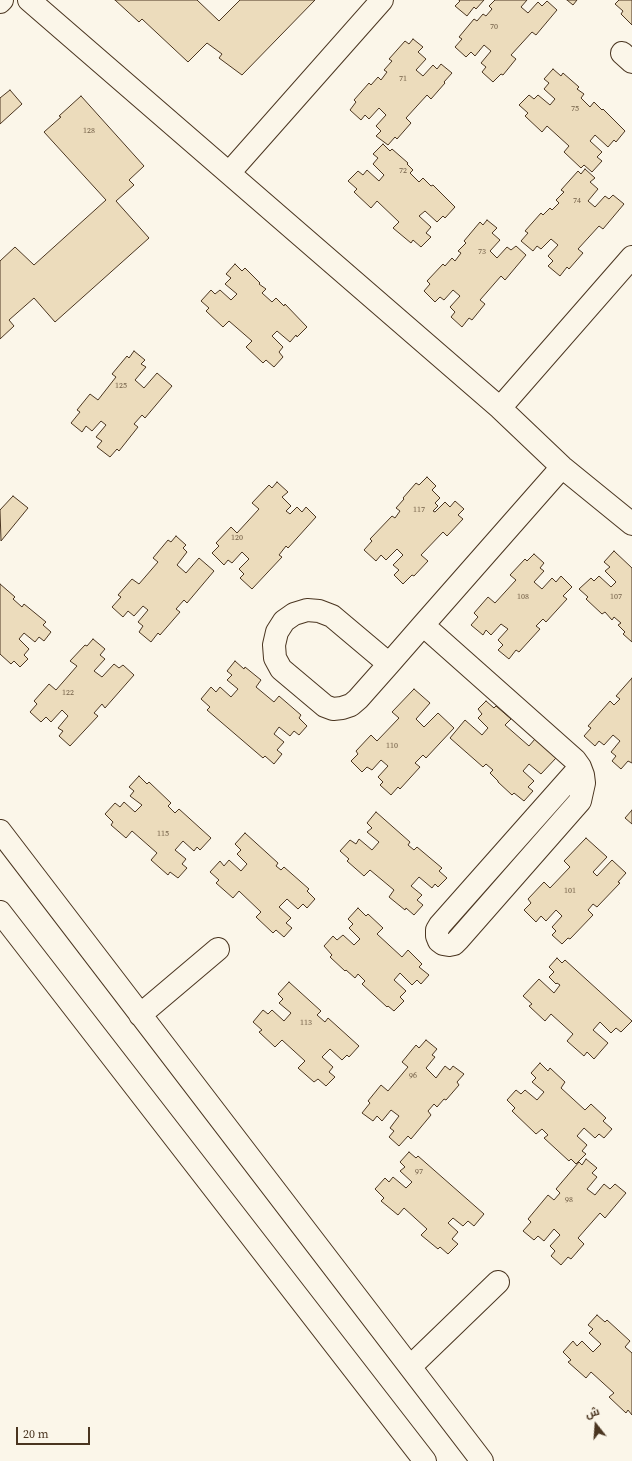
<!DOCTYPE html>
<meta charset="utf-8">
<style>
body{margin:0}
#map{position:relative;width:632px;height:1461px;overflow:hidden;background:#fbf6e9;font-family:"Source Serif 4",Cairo,serif}
canvas{display:block}
.north{position:absolute;left:576px;top:1405px;width:40px;height:40px;-webkit-text-stroke:3px #fbf6e9;paint-order:stroke;rotate:343deg;font-size:11px;font-weight:700;line-height:16px;text-align:center;color:#4a3520}
.north::after{content:'';display:block;margin:auto;width:14px;height:18px;background:#4a3520;clip-path:polygon(50% 0,100% 100%,50% 72%,0 100%)}
.scale{position:absolute;left:16px;top:1427px;width:74px;height:18px;box-sizing:border-box;border:2px solid #4a3520;border-top:0;padding-left:5px;font-size:12px;line-height:14px;white-space:nowrap;color:#4a3520;-webkit-text-stroke:3px #fbf6e9;paint-order:stroke}
</style>
<div id="map">
<canvas width="632" height="1461"></canvas>
<div class="north">ش</div>
<div class="scale">20 m</div>
</div>
<script>
const context = document.querySelector('canvas').getContext('2d');
context.lineJoin = 'round';
function paint(path, color) {
  context.fillStyle = color;
  context.fill(path, 'evenodd');
}
function toPath(rows) {
  const path = new Path2D();
  for (const r of rows) {
    path.moveTo(r[0], r[1]);
    for (let i = 2; i < r.length; i += 2) path.lineTo(r[i], r[i + 1]);
  }
  return path;
}
function trace(path, color, width, dash) {
  context.strokeStyle = color;
  context.lineWidth = width;
  context.lineCap = dash ? 'butt' : 'round';
  context.setLineDash(dash || []);
  context.stroke(path);
}
function drawText(font, color, halo, rows, align = 'center') {
  context.font = font + ' "Source Serif 4",serif';
  context.lineWidth = 3;
  context.setLineDash([]);
  context.textBaseline = 'middle';
  context.strokeStyle = halo;
  context.fillStyle = color;
  for (const [text, x, y, turn = 0] of rows) {
    context.save();
    context.translate(x, y);
    context.rotate((+turn || 0) * Math.PI / 180);
    context.textAlign = isNaN(turn) ? turn : align;
    if (halo) context.strokeText(text, 0, 0);
    context.fillText(text, 0, 0);
    context.restore();
  }
}
const building = toPath([
 [115,0,197,0,219,21,240,0,315,0,242,75,219,58,222,54,207,43,188,62,142,19,139,22,115,0],
 [459,0,484,0,476,9,474,7,467,16,455,6,460,1,459,0],
 [495,0,527,0,521,7,528,13,538,2,542,6,547,1,557,10,536,35,532,32,511,55,516,59,503,75,501,74,493,82,482,72,486,67,481,63,491,51,484,45,475,56,471,52,466,57,455,47,462,39,459,37,474,19,477,21,483,14,486,16,492,9,489,6,495,0],
 [567,0,577,0,573,5,567,0],
 [619,0,632,0,632,25,621,14,623,11,615,4,619,0],
 [413,39,423,47,418,52,426,59,416,70,423,76,433,65,437,69,441,64,452,73,444,82,445,83,431,99,427,95,406,118,411,123,397,139,395,137,388,145,376,136,381,131,376,126,386,115,379,108,369,119,365,115,361,120,350,110,356,102,354,100,369,83,371,85,378,77,381,80,387,72,384,70,392,61,389,59,405,41,409,44,413,39],
 [553,69,561,76,563,73,579,87,577,89,584,94,581,98,590,107,594,102,602,110,603,109,625,131,616,142,614,140,608,147,595,135,590,141,602,152,597,157,602,161,592,172,584,165,581,168,564,152,569,146,547,126,542,132,525,116,528,113,519,105,529,95,534,99,538,95,550,105,555,99,544,89,549,83,544,79,553,69],
 [10,90,22,104,0,124,0,98,10,90],
 [81,96,144,166,129,180,134,185,116,201,149,238,55,322,34,298,9,320,14,326,0,339,0,261,15,247,34,265,106,200,44,132,61,117,59,116,81,96],
 [383,144,390,151,392,149,408,163,407,164,413,170,410,173,419,182,423,178,431,186,433,185,455,207,445,218,443,216,437,222,425,211,419,216,431,227,426,233,431,237,421,247,413,240,411,243,393,228,399,222,377,201,371,208,354,192,357,189,348,181,358,171,363,175,367,170,379,181,384,175,373,164,378,158,373,154,383,144],
 [585,169,595,178,590,182,598,189,588,201,595,207,605,196,609,199,613,195,624,204,603,229,599,226,578,249,583,253,569,269,567,267,560,276,548,266,553,261,548,256,558,245,551,239,541,249,537,246,533,251,521,241,528,233,525,231,541,213,543,215,550,208,552,210,559,203,556,200,564,192,561,190,578,171,581,174,585,169],
 [487,220,497,228,492,233,500,240,490,251,497,258,507,247,511,250,516,246,526,255,505,280,501,276,480,300,485,304,472,320,469,318,462,327,451,317,455,312,450,307,460,296,453,290,444,300,440,297,435,302,424,291,430,284,427,281,443,264,445,266,452,258,455,261,461,253,458,251,466,243,464,241,480,222,483,225,487,220],
 [235,264,242,271,245,268,260,283,259,284,266,289,262,293,272,302,276,298,284,306,285,304,307,327,297,337,296,335,290,342,277,331,272,336,283,347,279,352,283,357,274,367,266,360,263,363,246,347,252,341,229,321,223,327,206,311,209,308,201,301,211,290,215,294,220,290,231,300,237,294,225,284,231,278,226,274,235,264],
 [134,351,145,360,141,364,146,367,135,380,144,388,157,373,172,386,145,418,142,415,134,424,138,427,119,451,117,449,110,457,97,447,102,441,96,437,106,425,101,421,92,431,86,426,82,432,71,423,80,412,77,410,90,394,98,400,116,377,112,374,127,356,129,358,134,351],
 [427,477,436,486,432,490,440,498,435,503,438,506,433,511,435,512,445,502,450,507,455,501,464,509,458,515,463,519,447,536,443,532,421,555,428,561,414,576,412,575,403,584,394,575,399,570,393,565,403,555,397,549,386,560,381,555,376,561,364,550,372,541,370,539,392,516,395,518,400,511,396,508,404,499,403,498,416,483,419,485,427,477],
 [277,482,288,492,282,497,291,506,286,511,290,514,297,507,302,512,306,507,316,517,288,548,286,546,279,555,282,557,252,589,240,578,244,574,239,569,249,559,242,552,232,563,228,560,224,565,212,553,219,546,216,543,231,527,237,533,259,509,252,503,269,485,272,488,277,482],
 [13,496,28,508,1,541,0,510,13,496],
 [176,536,186,545,183,548,187,552,177,565,186,573,199,558,214,571,187,603,184,600,176,609,180,612,160,635,158,633,151,642,139,632,143,626,138,622,148,610,143,606,134,616,128,611,123,617,112,607,121,597,118,595,132,579,139,584,158,562,153,558,168,540,171,542,176,536],
 [614,551,632,568,632,642,623,634,625,632,618,625,621,623,614,617,612,620,605,612,602,614,586,599,588,597,579,589,591,578,594,581,599,576,611,587,616,582,605,571,610,567,604,562,614,551],
 [534,554,544,563,540,568,544,571,534,582,542,589,552,578,556,582,561,576,572,587,563,596,567,599,546,622,543,619,536,626,540,629,519,652,516,650,509,659,498,650,503,645,498,640,508,629,501,624,491,635,486,630,483,635,471,625,478,617,474,613,488,597,495,603,516,580,510,575,525,559,527,561,534,554],
 [0,584,15,597,13,599,22,607,24,604,46,622,43,625,51,632,44,641,39,637,35,642,24,633,19,639,29,649,24,655,28,659,20,667,14,661,11,664,0,654,0,584],
 [93,639,105,649,100,655,105,659,94,671,102,677,114,664,119,668,123,665,134,675,105,708,102,704,94,713,98,716,70,746,59,736,63,731,58,728,68,716,62,710,51,722,46,717,41,722,30,712,37,704,34,701,49,684,56,690,77,666,70,661,85,645,87,646,93,639],
 [235,661,244,669,245,667,261,680,256,687,274,702,279,696,301,715,299,718,307,726,299,735,294,731,290,736,279,727,274,734,284,742,277,750,282,754,274,764,265,756,263,758,207,710,210,707,201,699,211,687,216,692,220,687,231,697,238,689,227,680,232,675,227,671,235,661],
 [632,678,632,763,628,761,621,769,612,761,616,756,611,752,620,741,613,735,604,745,599,741,595,746,584,736,591,728,588,726,610,701,614,705,620,699,616,696,632,678],
 [414,689,430,703,416,719,424,727,438,713,454,728,426,758,423,755,415,763,420,767,400,789,398,787,391,795,380,785,383,782,378,777,388,766,381,760,372,770,367,767,362,772,351,761,358,754,356,751,371,735,377,741,399,718,392,712,414,689],
 [486,701,494,708,496,706,511,719,505,725,529,746,535,739,556,758,541,774,529,764,523,771,534,781,528,787,533,791,524,801,514,793,512,795,498,782,498,781,490,773,493,770,486,764,483,767,450,738,465,720,482,735,488,728,478,718,482,714,478,709,486,701],
 [139,776,147,784,149,782,171,803,168,806,175,813,179,809,211,838,200,850,197,847,194,851,183,841,175,850,186,859,182,864,187,868,178,878,170,872,168,875,151,860,157,853,132,831,126,838,111,825,113,822,105,814,115,803,120,807,124,802,135,812,142,805,130,796,134,791,129,787,139,776],
 [632,810,632,824,625,818,632,810],
 [376,812,410,842,408,845,414,850,417,847,442,868,439,871,447,878,438,887,435,884,432,888,419,877,411,886,422,895,417,900,423,905,414,915,406,908,405,910,389,897,394,890,370,870,364,876,347,861,349,859,340,851,350,840,356,844,359,839,372,850,379,842,367,832,372,828,367,823,376,812],
 [245,833,278,863,276,866,281,870,284,867,309,889,307,891,315,899,307,908,303,904,298,909,287,899,279,907,291,918,286,923,292,928,284,937,276,930,273,933,256,917,261,912,239,891,233,898,216,883,219,880,210,872,220,861,224,866,229,860,241,871,247,864,237,854,241,850,235,844,245,833],
 [586,838,607,857,593,872,597,876,612,860,626,873,618,882,620,883,597,907,593,904,588,910,593,915,570,939,568,938,562,944,552,935,556,931,552,927,562,916,556,910,546,921,541,916,536,922,524,910,531,903,528,899,544,882,550,888,570,867,564,861,586,838],
 [358,908,366,916,368,914,383,928,377,934,402,957,408,950,422,964,419,967,429,975,421,984,417,980,412,985,400,973,394,980,406,991,400,997,404,1001,394,1011,388,1006,387,1007,362,984,365,981,358,974,355,978,346,970,345,971,330,957,332,955,324,946,333,936,337,940,343,935,354,945,360,939,349,928,353,924,348,919,358,908],
 [557,958,562,963,565,960,632,1021,621,1032,616,1028,611,1033,600,1022,593,1030,608,1043,594,1059,587,1052,584,1056,567,1041,573,1034,551,1014,545,1021,529,1006,532,1004,523,996,539,979,554,993,560,985,557,983,556,984,549,977,554,972,549,967,557,958],
 [289,982,321,1011,317,1015,325,1022,328,1018,359,1046,349,1057,347,1055,342,1060,330,1049,322,1057,333,1067,329,1072,335,1077,326,1086,318,1079,314,1082,298,1068,305,1061,282,1040,275,1047,259,1032,262,1030,253,1022,263,1010,268,1014,272,1010,284,1021,291,1013,279,1003,283,999,278,994,289,982],
 [426,1040,437,1049,432,1055,435,1057,426,1068,436,1078,445,1066,450,1070,453,1066,464,1074,457,1082,459,1085,446,1100,444,1099,437,1107,434,1104,428,1111,431,1115,411,1139,408,1136,399,1146,389,1137,394,1131,390,1128,399,1116,391,1110,382,1121,377,1116,373,1121,362,1113,370,1103,368,1101,381,1085,388,1091,408,1067,402,1062,416,1045,419,1048,426,1040],
 [540,1063,548,1071,550,1068,565,1082,561,1088,585,1110,591,1104,606,1118,603,1121,612,1129,604,1138,599,1134,595,1138,584,1128,577,1136,587,1145,582,1151,586,1154,576,1164,571,1159,569,1161,544,1138,548,1135,542,1129,536,1134,512,1111,515,1108,507,1100,516,1090,521,1094,525,1090,537,1100,544,1092,532,1082,536,1078,531,1073,540,1063],
 [409,1152,416,1158,418,1156,484,1214,474,1226,468,1221,463,1226,453,1218,448,1223,458,1232,452,1239,458,1244,448,1254,440,1247,438,1249,421,1235,427,1229,404,1208,398,1215,381,1201,384,1198,375,1189,385,1178,389,1182,393,1177,406,1188,412,1182,400,1171,405,1167,400,1162,409,1152],
 [586,1159,597,1168,592,1173,597,1177,587,1189,595,1195,604,1184,610,1189,615,1184,626,1193,605,1218,600,1213,578,1238,584,1244,571,1259,568,1257,561,1265,551,1256,555,1251,550,1246,560,1235,554,1229,544,1241,538,1236,534,1240,523,1231,531,1222,528,1219,548,1195,554,1200,560,1193,556,1189,579,1162,582,1165,586,1159],
 [597,1315,605,1322,607,1320,630,1341,625,1347,632,1353,632,1415,628,1410,626,1413,609,1397,614,1393,591,1372,586,1378,568,1362,571,1360,563,1352,573,1341,577,1346,582,1341,593,1352,601,1344,589,1333,593,1329,588,1325,597,1315]
]);
paint(building, '#ecdcbc');
trace(building, '#4a3520', 1);
const minor = toPath([
 [29,0,500,408,562,467,632,524],
 [0,2,2,0],
 [622,53,632,62],
 [229,173,382,0],
 [500,408,632,257],
 [423,625,575,760,580,767,583,775,584,783,580,801,458,940,454,944,449,945,443,944,439,941,437,936,437,930,440,925,580,767],
 [389,664,332,616,319,611,307,610,294,614,284,621,277,632,274,645,275,658,281,669,325,706,333,709,342,708,351,705,358,699,389,664,423,625,562,467],
 [0,831,482,1461],
 [0,912,425,1461],
 [140,1015,218,949],
 [410,1367,498,1282]
]);
trace(minor, '#4a3520', 24);
trace(minor, '#fbf6e9', 22);
drawText('8px', '#725f47', null, [
 ["70",494,27],
 ["71",403,79],
 ["75",575,109],
 ["128",89,131],
 ["72",403,171],
 ["74",577,201],
 ["73",482,252],
 ["125",121,386],
 ["117",419,510],
 ["120",237,538],
 ["108",523,597],
 ["107",616,597],
 ["122",68,693],
 ["110",392,746],
 ["115",163,834],
 ["101",570,891],
 ["113",306,1023],
 ["96",413,1076],
 ["97",419,1172],
 ["98",569,1200]
]);
</script>
